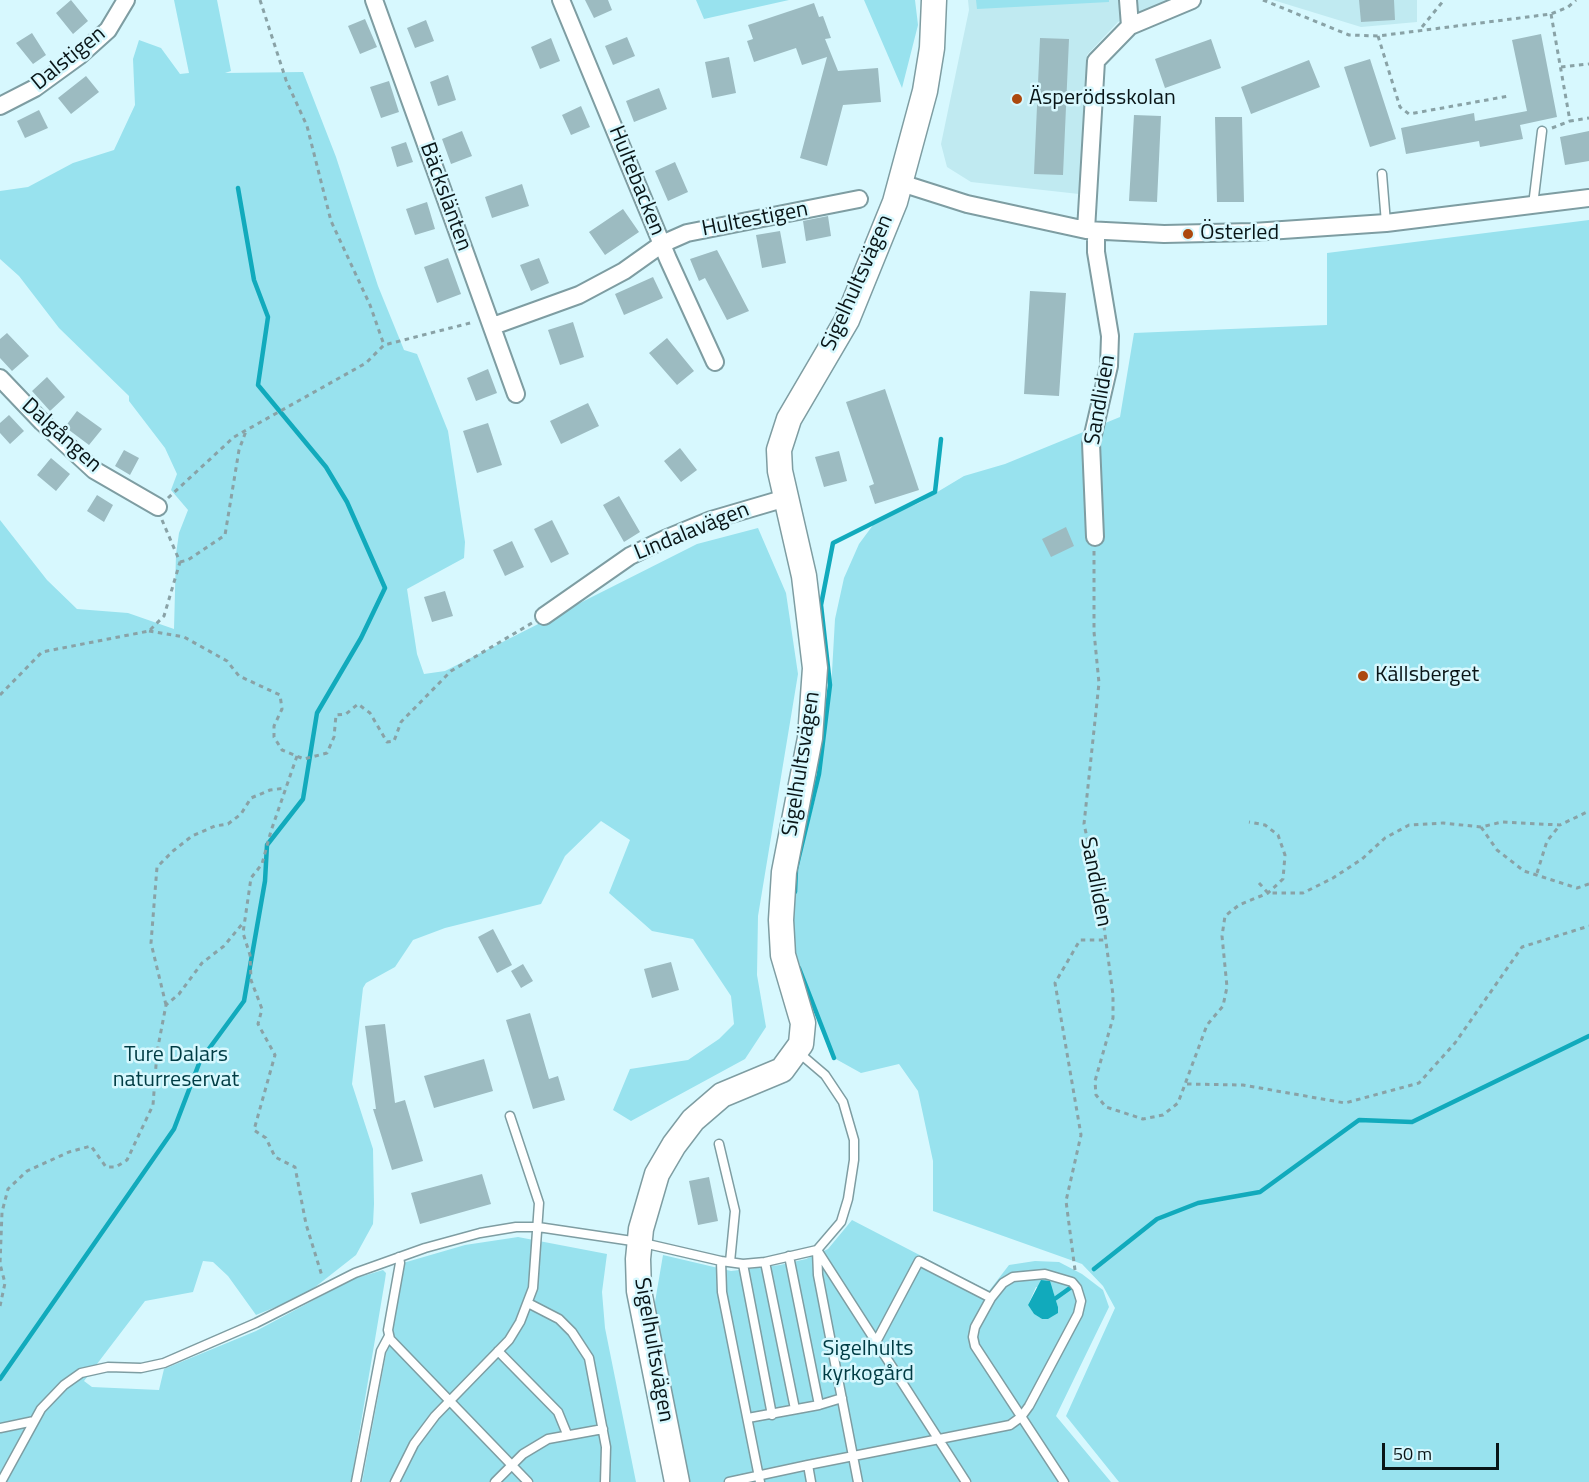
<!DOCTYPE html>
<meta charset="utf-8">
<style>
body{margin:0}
#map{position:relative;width:1589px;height:1482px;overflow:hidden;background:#d7f8fe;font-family:"Titillium Web",sans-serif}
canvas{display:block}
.scale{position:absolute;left:1382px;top:1443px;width:117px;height:27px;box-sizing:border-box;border:3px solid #091517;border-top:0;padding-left:8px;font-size:18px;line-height:21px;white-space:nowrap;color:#091517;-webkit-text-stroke:4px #d7f8fe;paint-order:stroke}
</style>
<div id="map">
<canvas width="1589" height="1482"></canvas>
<div class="scale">50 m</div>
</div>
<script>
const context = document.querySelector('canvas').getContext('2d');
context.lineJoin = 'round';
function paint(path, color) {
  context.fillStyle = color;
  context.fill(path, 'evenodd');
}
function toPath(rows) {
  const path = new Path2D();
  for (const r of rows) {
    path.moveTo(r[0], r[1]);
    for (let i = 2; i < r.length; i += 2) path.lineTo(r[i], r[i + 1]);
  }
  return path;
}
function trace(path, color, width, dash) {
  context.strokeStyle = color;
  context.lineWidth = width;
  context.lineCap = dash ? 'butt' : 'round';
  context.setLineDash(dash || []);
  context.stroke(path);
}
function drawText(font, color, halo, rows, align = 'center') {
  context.font = font + ' "Titillium Web",sans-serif';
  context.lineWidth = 5;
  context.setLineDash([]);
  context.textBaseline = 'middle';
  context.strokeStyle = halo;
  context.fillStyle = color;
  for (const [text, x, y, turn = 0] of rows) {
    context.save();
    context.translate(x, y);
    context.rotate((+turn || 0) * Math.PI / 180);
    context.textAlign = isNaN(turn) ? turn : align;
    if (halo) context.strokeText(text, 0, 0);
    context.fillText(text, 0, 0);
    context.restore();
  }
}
paint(toPath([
 [968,0,1170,0,1118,22,1087,55,1079,194,971,182,947,167,941,144,969,10],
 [1273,0,1417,0,1417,22,1361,27]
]), '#c0eaf1');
paint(toPath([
 [174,0,217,0,231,71,225,73,303,72,336,157,378,286,404,350,417,354,448,431,465,542,464,558,407,589,417,654,424,674,445,671,697,544,758,528,786,593,798,674,758,916,757,975,766,1027,745,1059,631,1121,613,1110,630,1069,688,1060,719,1039,734,1024,731,996,693,939,652,931,609,893,630,840,601,821,565,856,541,904,445,928,413,940,395,967,366,983,363,988,352,1084,373,1149,374,1204,373,1224,356,1255,305,1295,256,1315,228,1276,213,1262,203,1261,193,1292,145,1301,84,1381,92,1387,159,1390,164,1369,256,1331,353,1279,383,1270,386,1273,385,1280,351,1482,0,1482,0,520,47,580,77,609,128,613,174,629,176,554,179,533,188,510,171,490,177,474,165,448,129,401,129,396,59,328,19,276,0,259,0,191,28,187,73,163,114,150,135,105,133,59,139,40,161,48,180,74,189,73],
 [696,0,789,0,704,19],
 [864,0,915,0,918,25,902,88],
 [976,0,1109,0,1109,2,977,9],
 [1589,220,1589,1482,1119,1482,1066,1416,1115,1308,1103,1286,1082,1264,933,1211,933,1161,918,1091,899,1064,861,1073,834,1058,796,966,787,935,791,890,817,792,832,672,835,619,844,578,859,544,876,521,919,503,964,476,1005,464,1120,417,1134,333,1327,325,1327,253],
 [852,1220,989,1291,1009,1265,1035,1261,1059,1262,1082,1274,1103,1290,1109,1307,1056,1416,1111,1482,686,1482,656,1321,655,1302,663,1255,731,1271,780,1265,806,1259,828,1249],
 [1036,1287,1053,1291,1058,1307,1042,1319,1034,1314,1028,1305],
 [518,1237,607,1254,602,1292,605,1328,636,1482,362,1482,403,1263,465,1245]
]), '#98e2ee');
paint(toPath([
 [1041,1280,1050,1281,1058,1307,1058,1313,1048,1319,1042,1319,1034,1314,1028,1305]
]), '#11aabc');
trace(toPath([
 [795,892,796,869,819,774,830,685,821,605,833,543,935,492,941,439],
 [799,968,834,1058],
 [1094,1269,1157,1219,1198,1203,1260,1192,1359,1120,1412,1122,1589,1036],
 [1056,1298,1070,1288],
 [0,1379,174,1129,200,1061,244,1001,265,881,267,845,303,799,317,713,361,638,385,588,347,502,326,467,258,385,268,317,254,280,238,188]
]), '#11aabc', 4.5);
paint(toPath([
 [71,0,88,21,73,34,56,13],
 [585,0,608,0,612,10,594,18],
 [1359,0,1394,0,1395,20,1361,22],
 [814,3,819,17,823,16,831,38,825,39,838,71,878,68,881,102,843,105,827,166,800,158,827,57,802,65,796,48,754,62,747,41,753,39,748,25],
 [365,19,377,47,360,54,348,26],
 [426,20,434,41,415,48,407,28],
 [32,33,46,55,33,64,16,43],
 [1541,34,1557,117,1520,125,1523,139,1480,147,1479,141,1406,154,1401,128,1474,113,1475,121,1527,111,1512,40],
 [627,37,635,56,613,65,605,46],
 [551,38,560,61,540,69,531,47],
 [1040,38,1069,39,1063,175,1034,174],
 [1211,39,1221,68,1165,88,1155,59],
 [729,57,736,93,712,98,705,62],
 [1370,59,1396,139,1370,147,1344,67],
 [1309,60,1320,87,1251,114,1241,87],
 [448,75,456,100,438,106,430,82],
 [86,76,99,92,71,114,58,98],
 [389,81,399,112,381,118,370,87],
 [659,88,667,109,634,122,626,101],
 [581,106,590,127,571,135,562,115],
 [39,110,48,128,25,138,17,121],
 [1134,115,1161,116,1157,202,1129,201],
 [1215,117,1242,117,1244,202,1217,202],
 [462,131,472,156,451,164,442,139],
 [1589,131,1589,161,1565,165,1560,137],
 [406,142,413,162,397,167,391,147],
 [675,162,688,192,668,201,655,171],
 [522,184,529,206,492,218,485,197],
 [427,202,435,229,415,235,406,209],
 [623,209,639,232,605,255,589,232],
 [828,216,831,236,806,241,803,221],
 [780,231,786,263,762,268,756,235],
 [717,250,749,311,727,320,705,278,699,281,690,259],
 [448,258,461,294,437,303,424,267],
 [539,258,549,283,531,291,520,265],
 [653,277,663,298,624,315,615,294],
 [1030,291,1066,293,1059,396,1024,394],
 [573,322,584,357,560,365,548,330],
 [7,333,29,356,12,371,0,358,0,339],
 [667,338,694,371,677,385,649,353],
 [488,369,497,393,476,401,467,378],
 [47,377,65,397,50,411,32,391],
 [885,389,919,490,875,504,869,486,874,484,846,402],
 [588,403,599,426,561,444,550,421],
 [77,411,102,429,89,445,65,427],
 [9,415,24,431,10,444,0,433,0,423],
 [488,423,502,465,477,473,463,431],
 [680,448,697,470,681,482,664,461],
 [124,450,139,458,130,475,115,466],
 [839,451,847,481,824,487,815,457],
 [51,458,70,474,56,491,37,475],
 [97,495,113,505,104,522,87,511],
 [619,496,640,532,624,542,603,505],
 [552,520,569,554,551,563,534,529],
 [1066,527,1074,546,1051,557,1042,539],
 [512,541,524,567,505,576,493,550],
 [445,591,453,616,432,622,424,597],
 [493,929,512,965,497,973,478,937],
 [671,962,679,990,652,998,644,969],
 [523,964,533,981,521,988,511,971],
 [530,1013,549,1079,558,1076,565,1100,533,1109,506,1020],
 [385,1024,395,1103,405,1100,423,1161,392,1170,373,1109,376,1109,365,1026],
 [484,1059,493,1091,434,1108,424,1076],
 [482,1174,491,1204,420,1224,411,1193],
 [709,1177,718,1221,698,1225,689,1181]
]), '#9cbbc1');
const lane = toPath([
 [1382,174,1386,223],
 [1533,205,1542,131],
 [719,1144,735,1211,730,1262],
 [817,1250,966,1482],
 [817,1250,818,1275,858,1482],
 [789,1256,819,1405],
 [399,1257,400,1263,388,1330,390,1339,528,1482],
 [765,1262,795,1409],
 [743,1264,772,1415],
 [991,1298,975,1327,973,1337,975,1346,1064,1482],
 [528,1303,559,1319,572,1332,589,1358,606,1447,605,1482],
 [498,1351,558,1412,567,1434],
 [748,1418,819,1405,842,1398],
 [0,1428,34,1421],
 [808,1465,1010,1425,1021,1417,1029,1406,1078,1314,1081,1301,1077,1288,1072,1282,1045,1274,1013,1277,1003,1283,991,1298,919,1261,876,1342],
 [1,1482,41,1409,64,1385,81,1373,108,1367,141,1368,164,1363,256,1323,355,1273,425,1248,480,1233,516,1227,538,1227,639,1242,721,1261],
 [356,1482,381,1351,389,1336],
 [395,1482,414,1444,435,1416,509,1340,520,1322,533,1288,539,1203,510,1116],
 [495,1482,523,1454,548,1439,603,1429],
 [729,1482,808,1465,811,1482],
 [760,1482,722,1292,721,1261,743,1264,765,1262,817,1250,841,1222,848,1199,854,1160,854,1140,843,1102,825,1075,798,1052]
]);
const street = toPath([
 [374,0,516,394],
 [561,0,668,259,715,362],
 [1130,26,1192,0],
 [0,106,35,88,79,56,108,30,126,0],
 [901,183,967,204,1086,230,1164,234,1253,232,1386,223,1589,198],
 [1086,230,1096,61,1130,26,1128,0],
 [493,326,579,295,624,271,662,244,687,233,859,199],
 [0,378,42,422,94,470,158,507],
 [1095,537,1091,443,1109,366,1110,336,1096,252,1096,231],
 [544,616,630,556,665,539,711,520,786,498]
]);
const secondary = toPath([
 [677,1482,639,1291,638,1259,641,1229,657,1174,674,1145,693,1120,722,1095,782,1070,801,1044,803,1023,783,955,781,920,784,872,810,738,815,668,804,576,780,471,779,450,789,419,847,320,895,202,925,91,932,48,934,0]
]);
trace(lane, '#7e9da2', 11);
trace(street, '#7e9da2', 20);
trace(secondary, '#7e9da2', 27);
trace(toPath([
 [260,0,286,80,307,126,331,221,370,305,384,345],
 [1263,0,1349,35,1378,36,1551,14,1568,7,1576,0],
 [1551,14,1570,121,1589,118],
 [1422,27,1444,0],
 [1378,36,1400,107,1409,114,1509,96],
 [1561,67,1589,64],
 [1552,128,1570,121],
 [168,498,234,437,366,363,384,345,474,322],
 [1094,551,1094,632,1099,683,1084,824,1100,896,1113,995,1113,1018,1095,1081,1096,1095,1106,1107,1143,1119,1163,1115,1178,1103,1207,1025,1223,1006,1227,987,1222,936,1225,916,1239,905,1268,893,1283,879,1285,855,1278,835,1265,825,1249,822],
 [180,562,188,560,225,535,239,450,246,431],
 [149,631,184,637,227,661,239,676,280,695,282,709,274,726,274,737,282,750,304,759,327,753,334,737,336,715,346,714,358,704,370,713,387,742,394,741,401,722,451,671,532,623],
 [0,695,42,652,149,631,164,616,180,562,162,520],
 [297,756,271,831,262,864,251,878,243,933,250,955,251,980,262,1009,258,1024,275,1055,254,1130,266,1138,275,1157,295,1167,306,1224,322,1276],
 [1481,827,1497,850,1524,871,1577,888,1589,884],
 [1537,873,1547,841,1560,825],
 [1259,883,1268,893,1303,893,1333,878,1362,859,1385,838,1409,825,1443,823,1481,827,1502,822,1560,825,1589,811],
 [166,1005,151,943,157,867,173,851,192,836,215,826,228,824,241,814,251,798,270,790,286,788],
 [1187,1084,1243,1085,1345,1103,1419,1083,1455,1043,1522,947,1589,926],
 [1075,1270,1066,1201,1081,1135,1055,983,1080,940,1106,940],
 [0,1306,5,1283,0,1264,2,1212,8,1189,27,1171,69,1152,91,1146,106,1167,116,1167,127,1160,153,1105,157,1052,166,1005,179,994,202,963,224,946,243,923]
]), '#89a2a6', 3, [4.5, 4.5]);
trace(lane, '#fff', 8);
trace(street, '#fff', 16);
trace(secondary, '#fff', 24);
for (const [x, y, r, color] of [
 [1017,99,6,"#ac490e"],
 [1188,234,6,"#ac490e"],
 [1363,676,6,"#ac490e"]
]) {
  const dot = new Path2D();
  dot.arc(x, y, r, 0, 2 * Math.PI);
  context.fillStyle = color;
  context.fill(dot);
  trace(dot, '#d7f8fe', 2);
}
drawText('22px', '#091517', '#d7f8fe', [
 ["Dalstigen",69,59,-39],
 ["Hultebacken",636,181,68],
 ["Bäckslänten",445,197,70],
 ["Hultestigen",755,220,-11],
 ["Sigelhultsvägen",858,283,-66],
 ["Sandliden",1101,400,-80],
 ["Dalgången",61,436,42],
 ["Lindalavägen",692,532,-22],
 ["Sigelhultsvägen",802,764,-81],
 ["Sandliden",1095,882,79],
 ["Sigelhultsvägen",653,1350,80]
]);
drawText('22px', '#091517', '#d7f8fe', [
 ["Äsperödsskolan",1029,99],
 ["Österled",1200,234],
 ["Källsberget",1375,676]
], 'left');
drawText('22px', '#003c44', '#d7f8fe', [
 ["Ture Dalars",176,1056],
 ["naturreservat",176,1081],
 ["Sigelhults",868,1350],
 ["kyrkogård",868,1375]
]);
</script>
